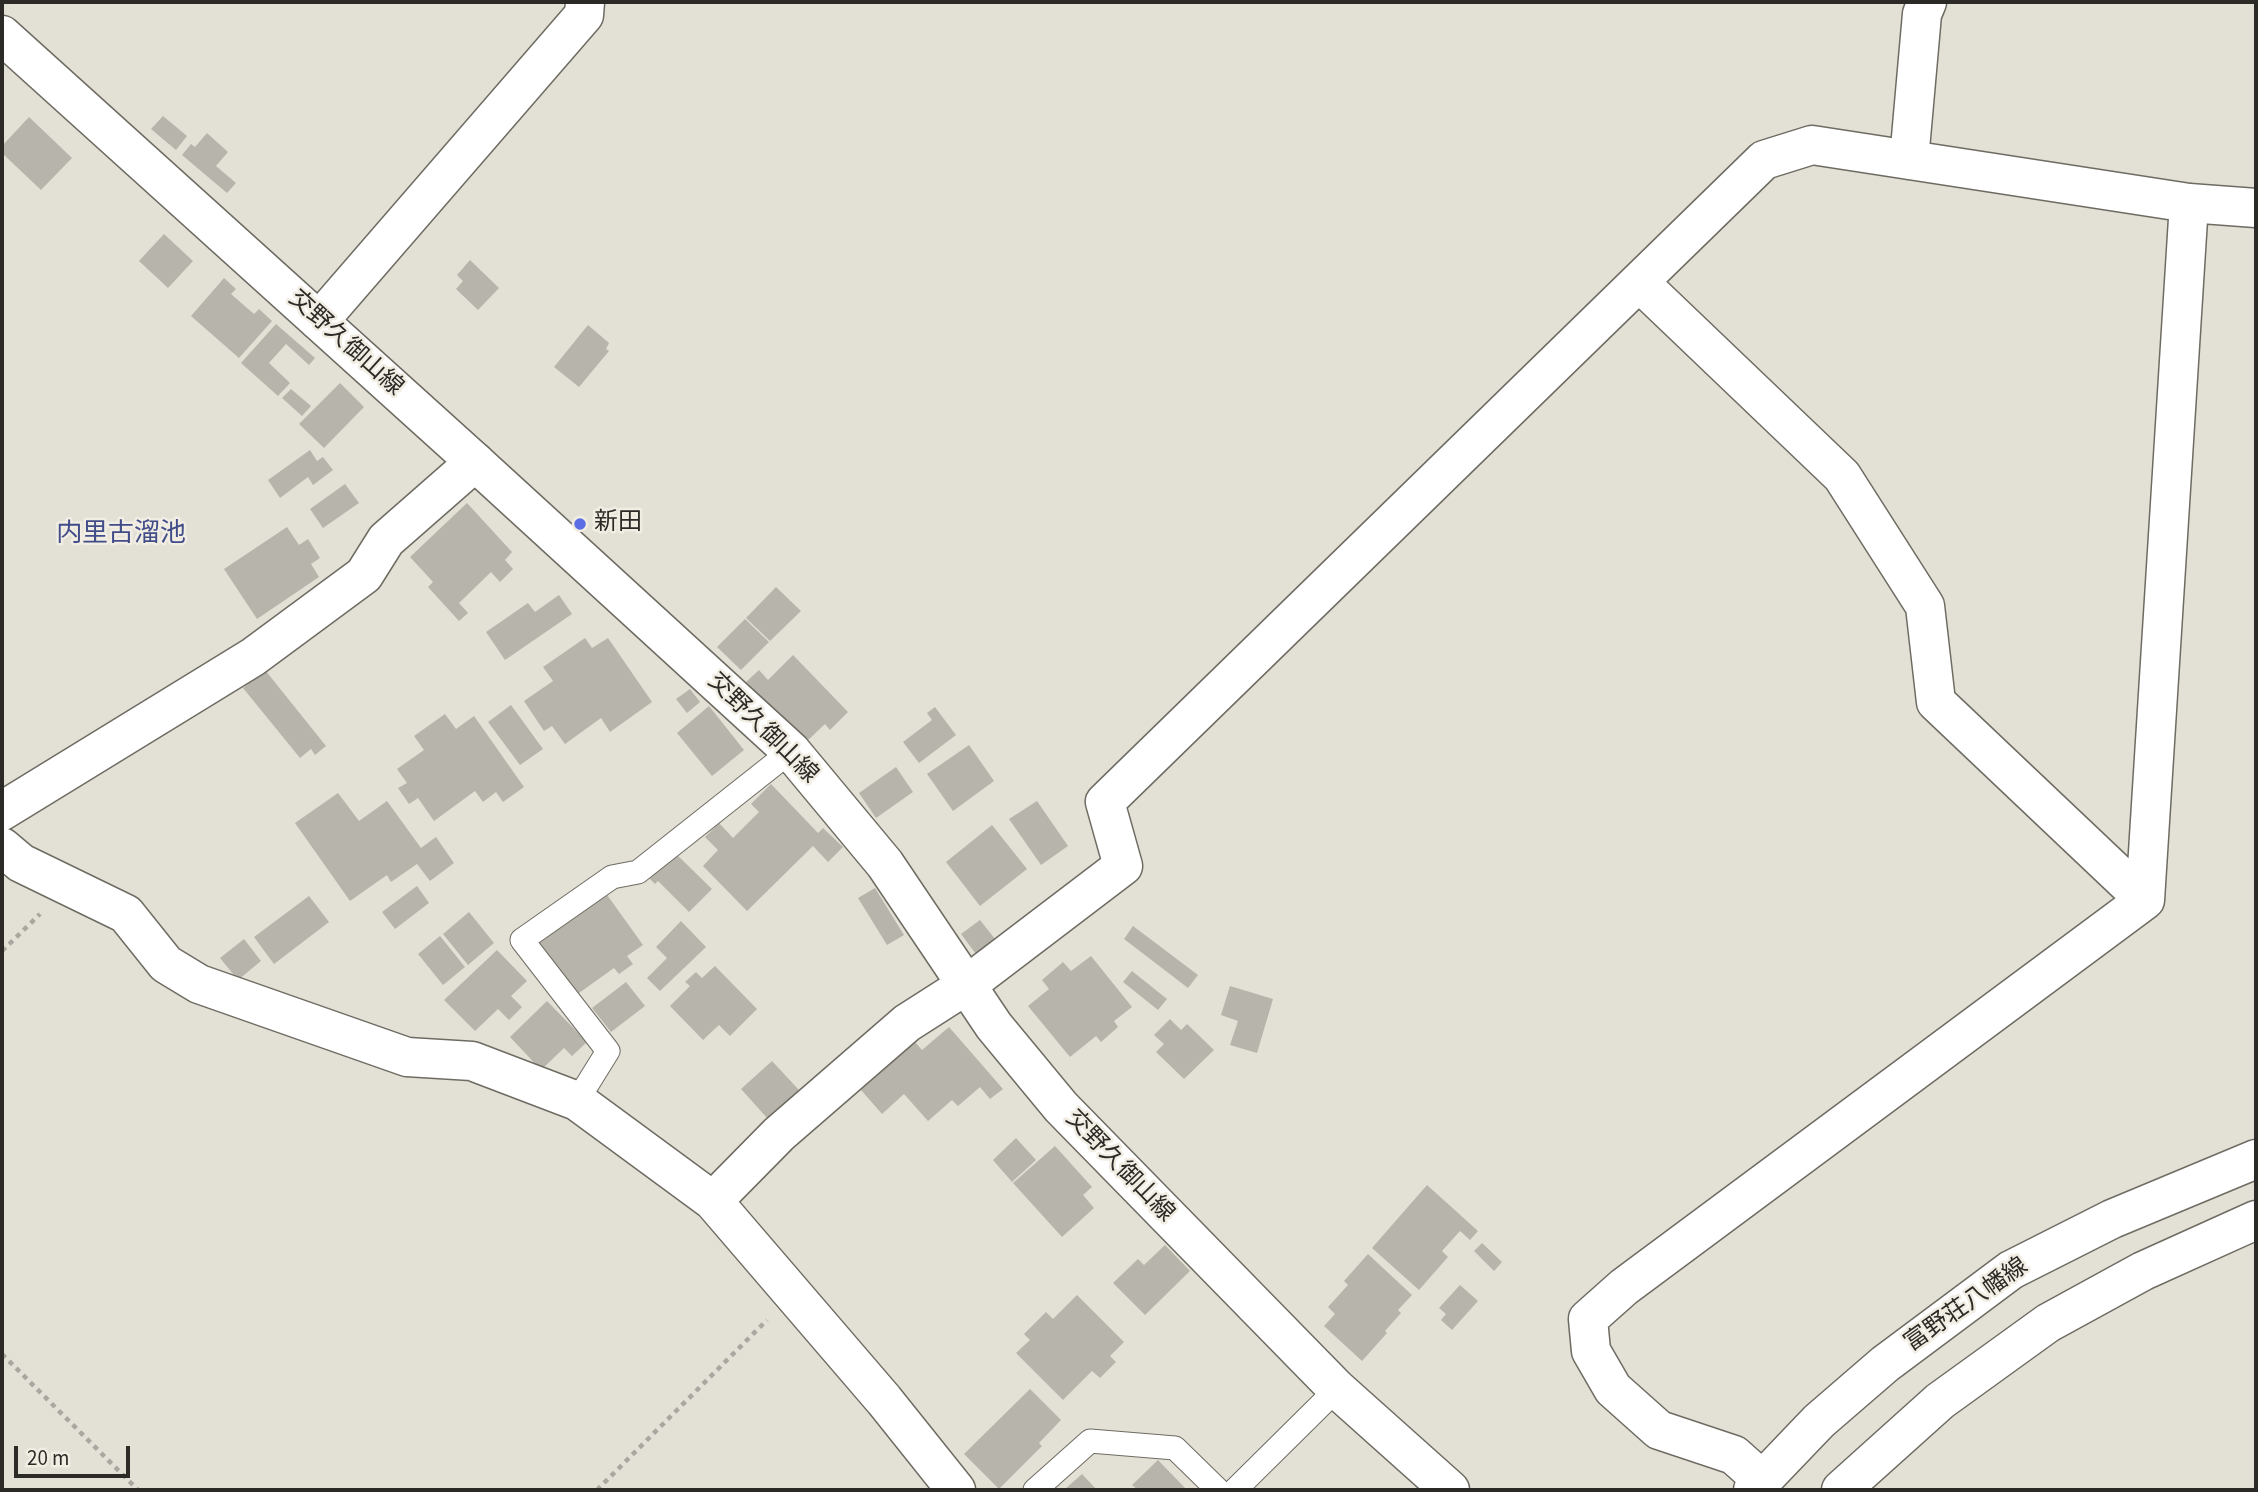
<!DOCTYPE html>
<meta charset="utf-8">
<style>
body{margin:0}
#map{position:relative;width:2258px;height:1492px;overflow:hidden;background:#e3e0d6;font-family:"Source Sans 3",sans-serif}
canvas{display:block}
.frame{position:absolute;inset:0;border:4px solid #2b2a26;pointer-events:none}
.scale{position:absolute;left:14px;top:1446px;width:116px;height:32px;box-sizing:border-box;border:4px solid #2b2a26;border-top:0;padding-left:9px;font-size:21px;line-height:24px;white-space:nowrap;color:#2b2a26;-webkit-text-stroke:5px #f1ede3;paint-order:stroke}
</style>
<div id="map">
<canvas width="2258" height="1492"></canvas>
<div class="frame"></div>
<div class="scale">20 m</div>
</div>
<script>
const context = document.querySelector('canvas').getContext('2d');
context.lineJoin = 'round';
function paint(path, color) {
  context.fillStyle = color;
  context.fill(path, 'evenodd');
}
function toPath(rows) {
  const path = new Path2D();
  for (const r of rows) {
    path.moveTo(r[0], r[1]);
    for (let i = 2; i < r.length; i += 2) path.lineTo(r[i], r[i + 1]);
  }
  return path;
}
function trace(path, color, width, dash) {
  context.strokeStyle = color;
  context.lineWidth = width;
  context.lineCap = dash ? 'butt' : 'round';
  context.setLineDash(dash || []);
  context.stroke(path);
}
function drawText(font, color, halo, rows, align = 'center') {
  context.font = font + ' "Source Sans 3","Noto Sans JP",sans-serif';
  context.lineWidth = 5;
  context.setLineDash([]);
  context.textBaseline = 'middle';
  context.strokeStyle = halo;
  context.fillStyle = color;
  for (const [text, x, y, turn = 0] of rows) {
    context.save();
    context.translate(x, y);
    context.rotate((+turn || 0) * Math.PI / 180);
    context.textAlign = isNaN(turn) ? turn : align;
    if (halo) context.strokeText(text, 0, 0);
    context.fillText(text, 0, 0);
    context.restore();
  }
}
paint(toPath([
 [163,116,187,136,176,150,151,129],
 [29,117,72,158,41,190,2,153,2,146],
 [207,133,228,152,216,166,236,183,227,193,182,155,191,144,195,147],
 [164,234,193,261,168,288,139,261],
 [470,260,499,288,478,310,456,289,463,281,457,275],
 [224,278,236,289,231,294,254,314,259,309,272,321,239,358,191,316],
 [276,324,315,358,309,365,286,344,269,363,290,383,278,396,241,363],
 [588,325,609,343,606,349,609,351,579,387,554,367],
 [340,383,364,407,324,448,299,424],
 [291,389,311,406,302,416,282,398],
 [310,450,317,461,323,457,333,470,313,485,308,477,280,498,268,480],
 [345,484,359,503,323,528,310,509],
 [467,503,512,552,505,560,513,569,500,582,491,572,459,603,468,613,459,621,428,587,433,582,410,557],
 [287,527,299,545,308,539,320,558,311,564,319,577,257,619,224,569],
 [776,587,801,611,770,641,746,618],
 [559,595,572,614,505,660,486,632,528,603,535,612],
 [745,619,769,642,741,670,717,647],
 [585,638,592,648,608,638,652,702,610,732,601,718,565,744,552,726,544,731,524,701,553,681,543,667],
 [793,655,848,712,830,730,825,724,805,743,746,682,759,670,768,680],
 [265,670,326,746,315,755,311,749,300,758,243,688],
 [690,689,700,702,687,713,676,699],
 [511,705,543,749,520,765,488,722],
 [709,706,744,750,712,776,677,733],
 [935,707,956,735,919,763,903,742,932,720,927,713],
 [445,714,456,729,474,716,524,787,503,802,496,792,483,802,475,791,434,821,418,798,409,804,398,788,407,783,397,769,424,750,414,736],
 [969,745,994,781,953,811,927,774],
 [896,767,913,792,876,818,859,793],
 [771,784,818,833,823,828,843,847,828,862,813,846,747,911,703,866,718,850,705,837,719,823,733,838,759,812,751,804],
 [338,793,359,821,387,801,421,848,436,837,454,863,430,881,417,864,391,882,387,875,350,901,295,823],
 [1037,801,1068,846,1041,865,1009,819],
 [992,825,1027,869,980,906,946,862],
 [674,852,712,889,689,912,658,881,655,884,649,878],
 [417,886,429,903,395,929,382,912],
 [875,888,904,935,887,945,858,898],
 [605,892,643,945,627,956,633,964,619,974,614,968,572,998,545,959,549,956,538,941],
 [309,896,329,922,274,964,254,937],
 [469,912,494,943,468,965,443,934],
 [980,920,995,939,976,954,961,934],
 [681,921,706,947,660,991,647,978,667,958,656,947],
 [1133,926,1198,975,1188,988,1124,939],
 [440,936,465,967,443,985,418,954],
 [244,939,261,961,238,980,220,958],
 [497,950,527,981,511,996,522,1007,509,1020,498,1009,475,1031,444,1000],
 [1091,956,1132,1007,1114,1021,1118,1027,1101,1042,1096,1036,1070,1057,1028,1006,1049,989,1042,980,1063,962,1071,971],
 [715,966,757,1009,730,1036,719,1025,703,1040,670,1006,690,986,685,982,696,972,702,978],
 [1132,971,1167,999,1158,1010,1123,982],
 [626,982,645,1006,611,1032,592,1008],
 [1230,986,1273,999,1257,1053,1230,1045,1238,1021,1221,1015],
 [547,1001,587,1042,572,1056,564,1048,541,1070,510,1037],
 [1170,1019,1181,1030,1187,1024,1214,1050,1184,1079,1156,1052,1164,1044,1154,1035],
 [949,1027,1003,1089,990,1099,980,1087,958,1106,952,1100,928,1121,904,1094,882,1114,861,1090,915,1042,922,1050],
 [772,1061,799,1090,768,1119,741,1089],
 [1016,1138,1036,1160,1012,1182,993,1160],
 [1055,1146,1092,1187,1083,1195,1094,1208,1062,1237,1013,1183],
 [1427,1185,1478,1231,1470,1240,1460,1231,1442,1251,1448,1257,1419,1290,1372,1248],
 [1482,1243,1502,1262,1494,1271,1474,1251],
 [1165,1245,1190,1271,1145,1315,1113,1283,1138,1259,1144,1265],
 [1368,1254,1412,1295,1398,1310,1401,1313,1385,1331,1387,1333,1362,1361,1324,1326,1335,1314,1328,1307,1348,1285,1344,1281],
 [1460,1285,1478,1301,1452,1330,1441,1320,1446,1314,1439,1308],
 [1077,1295,1124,1342,1110,1356,1116,1362,1100,1378,1092,1371,1063,1400,1016,1353,1030,1340,1024,1334,1046,1312,1053,1319],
 [1030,1389,1061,1420,1039,1443,1042,1446,999,1489,964,1454],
 [1158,1460,1187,1490,1138,1490,1132,1485],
 [1082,1474,1097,1490,1064,1490]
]), '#b7b4ab');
const lane = toPath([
 [577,1101,608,1051,522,940,612,877,638,872,791,751],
 [1035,1490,1090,1441,1175,1448,1218,1490],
 [1235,1490,1337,1389]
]);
const street = toPath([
 [1909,160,1922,14,1927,2],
 [1639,282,1842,476,1925,606,1936,702,2145,900],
 [319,321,584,15,585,2],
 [2,811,253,657,364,575,386,540,475,462],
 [2,847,21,863,126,914,166,964,199,984,407,1057,472,1061,577,1101,713,1201,884,1400,956,1490],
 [713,1201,779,1134,907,1023,968,984,1123,866,1105,802,1764,160,1812,145,2189,203,2256,208],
 [1762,1480,1734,1455,1659,1430,1613,1389,1591,1351,1588,1319,1624,1287,2145,900,2189,203]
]);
const secondary = toPath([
 [2,35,475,462,791,751,885,864,994,1026,1061,1107,1337,1389,1450,1490],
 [1753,1490,1819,1421,1885,1364,2011,1270,2112,1219,2256,1159],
 [1841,1490,1940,1401,2048,1323,2143,1271,2256,1220]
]);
trace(lane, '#6e6b62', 25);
trace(street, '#6e6b62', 41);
trace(secondary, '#6e6b62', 41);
trace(toPath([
 [2,951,40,914],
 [2,1354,138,1490],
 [597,1490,767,1320]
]), '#a9a79f', 4.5, [5, 5]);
trace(lane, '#fff', 23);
trace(street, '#fff', 38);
trace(secondary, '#fff', 38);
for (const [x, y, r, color] of [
 [580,524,7,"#5b6de4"]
]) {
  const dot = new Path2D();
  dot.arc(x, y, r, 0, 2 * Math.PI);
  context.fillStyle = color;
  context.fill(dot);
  trace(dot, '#f1ede3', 2.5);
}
drawText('24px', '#2b2a26', '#f1ede3', [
 ["交野久御山線",345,344,42],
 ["交野久御山線",762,729,45],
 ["交野久御山線",1119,1167,46],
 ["富野荘八幡線",1967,1306,-35]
]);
drawText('24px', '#2b2a26', '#f1ede3', [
 ["新田",594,524]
], 'left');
drawText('26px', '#414d89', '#f1ede3', [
 ["内里古溜池",121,535]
]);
</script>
